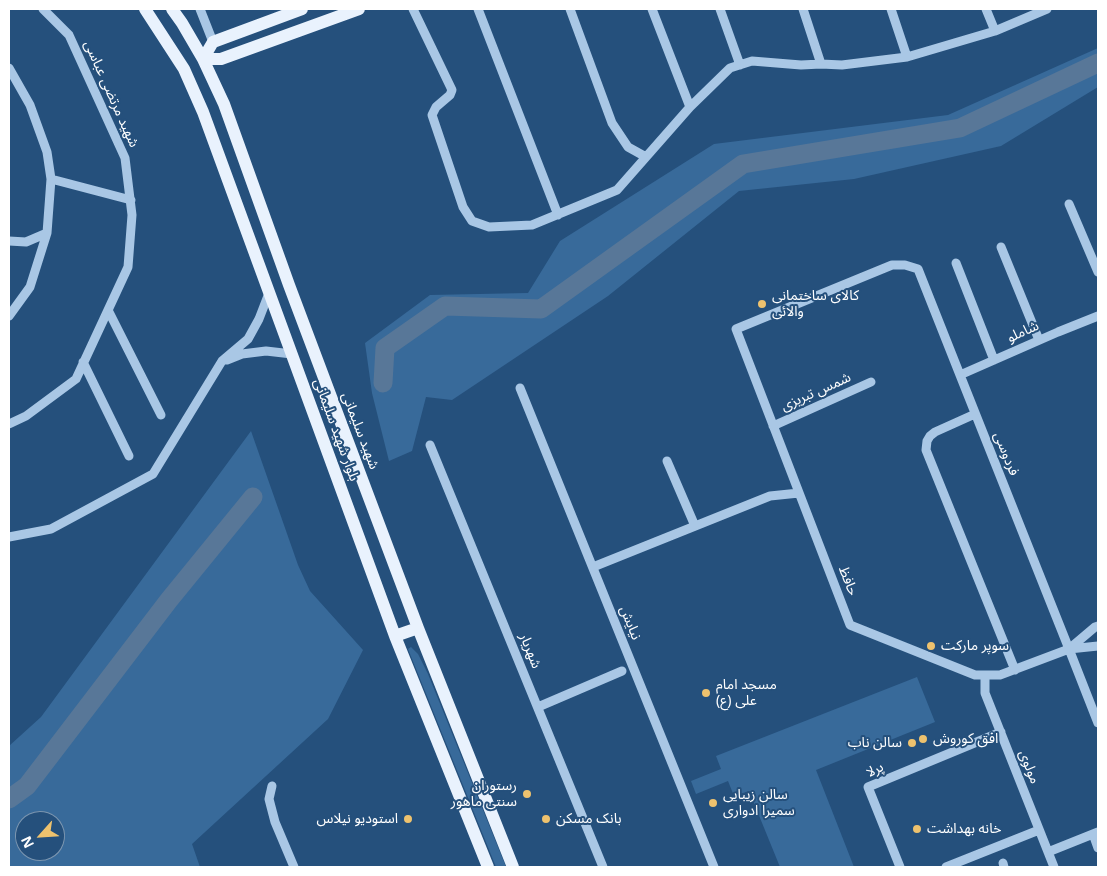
<!DOCTYPE html>
<meta charset="utf-8">
<style>
body{margin:0}
#map{position:relative;width:1107px;height:876px;overflow:hidden;background:#25507c;font-family:"Noto Sans",sans-serif}
canvas{display:block}
.frame{position:absolute;inset:0;border:10px solid #fff;pointer-events:none}
.north{position:absolute;left:15px;top:811px;width:50px;height:50px;box-sizing:border-box;background:#25507c;border:1px solid #7c96b0;border-radius:50%;rotate:244deg;font-size:14px;font-weight:700;line-height:20px;text-align:center;color:#fff}
.north::after{content:'';display:block;margin:auto;width:18px;height:22px;background:#eec26e;clip-path:polygon(50% 0,100% 100%,50% 72%,0 100%)}
</style>
<div id="map">
<canvas width="1107" height="876"></canvas>
<div class="frame"></div>
<div class="north">N</div>
</div>
<script>
const context = document.querySelector('canvas').getContext('2d');
context.lineJoin = 'round';
function paint(path, color) {
  context.fillStyle = color;
  context.fill(path, 'evenodd');
}
function toPath(rows) {
  const path = new Path2D();
  for (const r of rows) {
    path.moveTo(r[0], r[1]);
    for (let i = 2; i < r.length; i += 2) path.lineTo(r[i], r[i + 1]);
  }
  return path;
}
function trace(path, color, width, dash) {
  context.strokeStyle = color;
  context.lineWidth = width;
  context.lineCap = dash ? 'butt' : 'round';
  context.setLineDash(dash || []);
  context.stroke(path);
}
function drawText(font, color, halo, rows, align = 'center') {
  context.font = font + ' "Noto Sans","Noto Sans Arabic",sans-serif';
  context.lineWidth = 4;
  context.setLineDash([]);
  context.textBaseline = 'middle';
  context.strokeStyle = halo;
  context.fillStyle = color;
  for (const [text, x, y, turn = 0] of rows) {
    context.save();
    context.translate(x, y);
    context.rotate((+turn || 0) * Math.PI / 180);
    context.textAlign = isNaN(turn) ? turn : align;
    if (halo) context.strokeText(text, 0, 0);
    context.fillText(text, 0, 0);
    context.restore();
  }
}
paint(toPath([
 [1098,48,1098,87,1001,146,854,179,739,191,608,296,452,400,426,397,412,451,389,461,372,393,365,343,430,295,528,293,560,241,714,144,948,115],
 [251,431,298,565,310,591,363,650,328,719,192,844,200,867,9,867,9,746,41,717],
 [25,821,55,821,55,851,25,851],
 [411,647,418,654,428,674,506,867,496,867,408,649],
 [917,677,935,722,816,770,854,867,780,867,749,791,734,796,728,781,696,794,691,781,721,769,716,756]
]), '#386a9a');
trace(toPath([
 [383,383,385,348,445,306,541,309,743,164,960,128,1098,63],
 [9,799,27,786,169,600,253,497]
]), '#587798', 19);
trace(toPath([
 [200,9,213,42],
 [413,9,452,90,450,95,436,107,432,115,463,207,472,221,489,227,532,225,617,190,690,107,730,68,752,61,801,65,821,64,842,65,907,57,995,31,1047,9],
 [478,9,558,215],
 [570,9,612,123,628,147,646,157],
 [652,9,690,107],
 [720,9,740,65],
 [803,9,821,64],
 [891,9,907,57],
 [986,9,995,31],
 [9,68,30,105,47,152,51,179,47,233,30,287,9,316],
 [51,179,131,200],
 [1069,204,1098,272],
 [9,241,26,242,47,233],
 [1001,247,1039,340],
 [956,263,994,360],
 [108,310,161,415],
 [227,360,242,354,266,351,292,354],
 [83,362,129,456],
 [960,375,1058,332,1098,316],
 [520,388,714,867],
 [975,414,935,432,930,436,927,441,926,450,1015,670],
 [9,424,26,416,76,379,128,267,132,215,125,158,69,35,43,9],
 [773,426,871,382],
 [430,445,603,867],
 [667,461,695,526],
 [9,537,51,529,153,474,222,361,248,339,259,319,269,293],
 [593,567,770,496,799,493],
 [1098,646,1069,649,1000,675,975,675,850,625,736,329,892,265,905,265,918,269,960,375,1069,649,1098,723],
 [1069,649,1095,627,1098,626],
 [985,675,985,693,1054,867],
 [538,707,622,671],
 [272,786,269,799,275,822,294,867],
 [1093,834,1098,848],
 [1048,852,1098,832],
 [1003,863,1004,867],
 [900,867,868,787,1001,732],
 [946,867,1039,830]
]), '#a9c7e5', 9);
trace(toPath([
 [145,9,184,69,203,112,395,636,488,867],
 [172,9,182,23,203,59,224,104,289,285,418,628,513,867],
 [302,9,213,42,203,59,221,59,359,9],
 [395,636,418,628]
]), '#e9f2fd', 12);
for (const [x, y, r, color] of [
 [762,304,5,"#eec26e"],
 [931,646,5,"#eec26e"],
 [706,693,5,"#eec26e"],
 [923,739,5,"#eec26e"],
 [912,743,5,"#eec26e"],
 [527,794,5,"#eec26e"],
 [713,803,5,"#eec26e"],
 [408,819,5,"#eec26e"],
 [546,819,5,"#eec26e"],
 [917,829,5,"#eec26e"]
]) {
  const dot = new Path2D();
  dot.arc(x, y, r, 0, 2 * Math.PI);
  context.fillStyle = color;
  context.fill(dot);
  trace(dot, '#25507c', 2);
}
drawText('14px', '#fff', '#25507c', [
 ["شهید مرتضی عباسی",111,94,66],
 ["شاملو",1023,332,-24],
 ["شمس تبریزی",816,392,-24],
 ["بلوار شهید سلیمانی",336,430,70],
 ["شهید سلیمانی",360,431,69],
 ["فردوسی",1006,454,68],
 ["حافظ",848,581,69],
 ["نیایش",630,623,68],
 ["شهریار",530,651,68],
 ["مولوی",1029,767,69],
 ["پرلا",875,770,-26]
]);
drawText('14px', '#fff', '#25507c', [
 ["کالای ساختمانی",772,296],
 ["والائی",772,312],
 ["سوپر مارکت",941,646],
 ["مسجد امام",716,685],
 ["علی (ع)",716,701],
 ["افق کوروش",933,739],
 ["سالن ناب",902,743,"right"],
 ["رستوران",517,786,"right"],
 ["سنتی ماهور",517,802,"right"],
 ["سالن زیبایی",723,795],
 ["سمیرا ادواری",723,811],
 ["استودیو نیلاس",398,819,"right"],
 ["بانک مسکن",556,819],
 ["خانه بهداشت",927,829]
], 'left');
</script>
